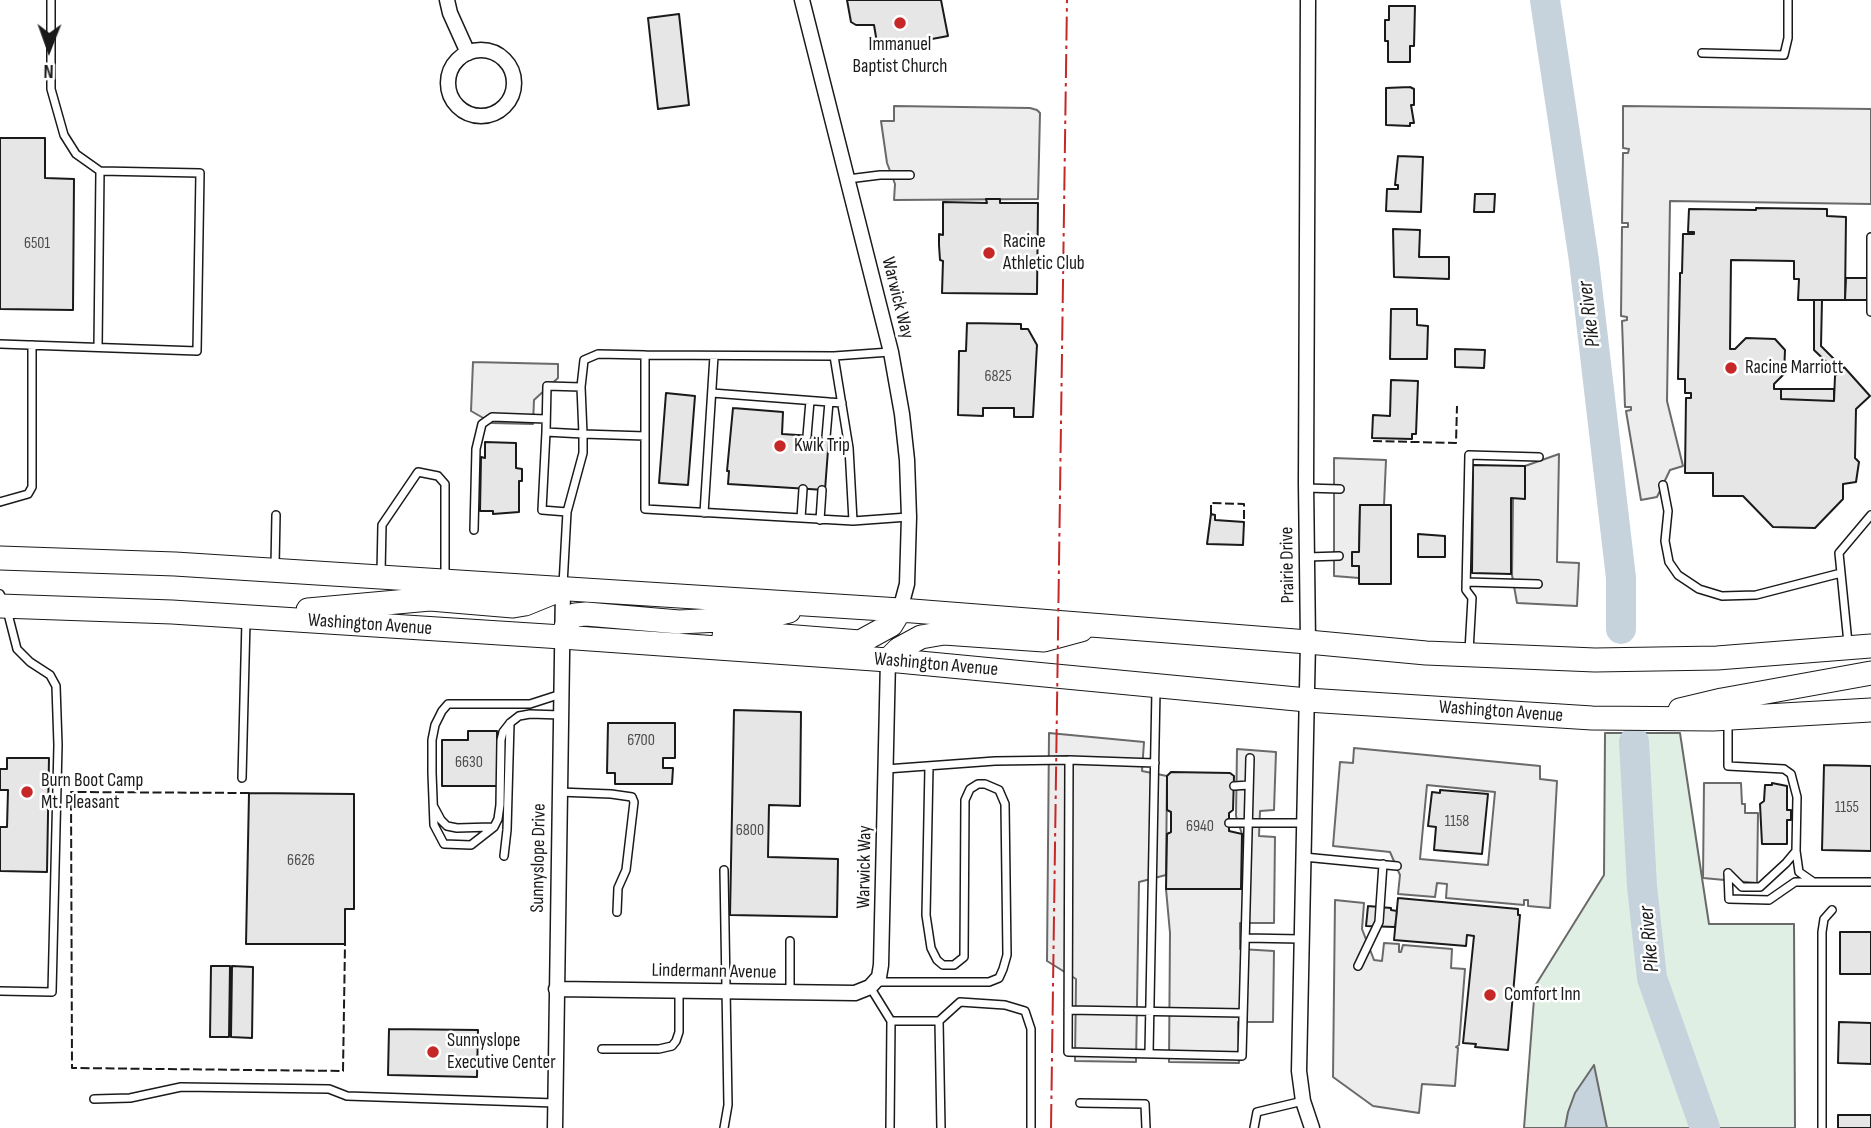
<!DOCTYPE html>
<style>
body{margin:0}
#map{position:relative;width:1871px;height:1128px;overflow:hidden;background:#fff;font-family:"Sofia Sans Condensed",sans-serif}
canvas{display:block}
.north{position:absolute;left:14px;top:14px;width:70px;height:70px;-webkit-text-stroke:5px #fff;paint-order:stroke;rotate:181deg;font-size:19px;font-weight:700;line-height:28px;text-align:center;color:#1a1a1a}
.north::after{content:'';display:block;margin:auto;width:24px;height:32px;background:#1a1a1a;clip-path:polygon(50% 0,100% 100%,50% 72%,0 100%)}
</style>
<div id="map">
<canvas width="1871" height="1128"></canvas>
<div class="north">N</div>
</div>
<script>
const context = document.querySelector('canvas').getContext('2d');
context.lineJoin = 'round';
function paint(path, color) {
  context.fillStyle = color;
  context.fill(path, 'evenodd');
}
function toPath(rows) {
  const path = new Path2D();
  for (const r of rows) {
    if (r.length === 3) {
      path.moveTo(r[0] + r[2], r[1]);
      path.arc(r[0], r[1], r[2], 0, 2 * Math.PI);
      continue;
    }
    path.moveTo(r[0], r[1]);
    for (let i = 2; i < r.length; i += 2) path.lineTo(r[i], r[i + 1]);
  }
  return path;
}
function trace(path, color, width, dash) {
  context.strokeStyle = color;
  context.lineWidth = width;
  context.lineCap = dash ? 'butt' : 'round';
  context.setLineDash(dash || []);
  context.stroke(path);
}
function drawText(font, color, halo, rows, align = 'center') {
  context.font = font + ' "Sofia Sans Condensed",sans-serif';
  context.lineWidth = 5;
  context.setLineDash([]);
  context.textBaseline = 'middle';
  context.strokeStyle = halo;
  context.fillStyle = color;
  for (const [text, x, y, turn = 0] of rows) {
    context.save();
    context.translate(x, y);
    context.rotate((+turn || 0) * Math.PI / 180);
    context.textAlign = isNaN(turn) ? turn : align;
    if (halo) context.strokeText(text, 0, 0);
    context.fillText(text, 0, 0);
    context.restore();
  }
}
const green = toPath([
 [1605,733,1680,733,1709,924,1794,924,1795,1128,1524,1128,1535,986,1604,875,1605,733]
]);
paint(green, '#e0efe3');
trace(green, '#6a6a6a', 2);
const parking = toPath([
 [894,106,1030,108,1037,110,1040,113,1038,199,894,200,895,184,887,163,881,121,894,121,894,106],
 [1623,106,1871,109,1871,204,1670,201,1667,401,1683,466,1670,470,1657,497,1641,500,1626,411,1631,410,1631,407,1625,407,1622,321,1627,320,1627,317,1621,316,1622,227,1628,227,1628,223,1622,223,1623,153,1628,153,1629,149,1623,148,1623,106],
 [473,362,558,364,558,378,534,400,533,424,492,423,471,411,473,362],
 [1559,454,1557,562,1579,563,1577,606,1517,603,1512,575,1513,498,1524,498,1525,466,1559,454],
 [1334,458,1386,460,1384,505,1360,505,1359,552,1353,552,1352,566,1359,566,1359,578,1334,576,1334,458],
 [1049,733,1144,742,1142,771,1167,776,1166,875,1139,882,1136,1062,1075,1061,1076,979,1047,961,1049,733],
 [1354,748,1540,766,1540,779,1557,781,1550,908,1528,906,1528,900,1524,900,1524,905,1446,898,1447,884,1437,883,1435,897,1398,894,1400,875,1390,852,1333,846,1340,762,1353,763,1354,748],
 [1427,785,1495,792,1488,865,1420,859,1427,785],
 [1237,749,1276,752,1274,810,1260,811,1259,836,1275,837,1274,923,1240,923,1240,949,1274,951,1273,1022,1238,1022,1239,1063,1169,1062,1170,933,1166,889,1241,889,1242,834,1236,816,1237,749],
 [1704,783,1741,783,1742,804,1745,804,1745,813,1758,813,1757,883,1703,878,1704,783],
 [1335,900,1364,903,1362,929,1374,960,1382,961,1384,943,1399,944,1399,952,1401,952,1403,945,1452,949,1451,968,1465,969,1459,1045,1456,1047,1458,1048,1455,1086,1422,1084,1419,1113,1373,1106,1333,1077,1335,900]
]);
paint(parking, '#ededed');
trace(parking, '#6a6a6a', 2);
const water = toPath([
 [1594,1065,1607,1128,1565,1128,1568,1112,1575,1093,1594,1065]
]);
paint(water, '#c6d2dc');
trace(water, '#6a6a6a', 2);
trace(toPath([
 [1545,0,1584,261,1621,578,1621,629],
 [1634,742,1642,886,1652,978,1705,1128]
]), '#c6d2dc', 30);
const building = toPath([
 [847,0,941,0,948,36,878,49,874,25,856,25,851,22,847,0],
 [1389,6,1415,6,1414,46,1410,46,1410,62,1388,62,1388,41,1385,41,1385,20,1389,20,1389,6],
 [679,14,689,105,658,109,648,18,679,14],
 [1410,87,1414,89,1414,105,1411,105,1414,123,1410,123,1410,126,1386,125,1386,88,1410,87],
 [0,138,45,138,45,178,74,179,73,310,0,309,0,138],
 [1398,156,1423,157,1421,212,1386,211,1387,189,1398,189,1398,185,1395,185,1398,156],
 [1475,194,1495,194,1494,212,1474,212,1475,194],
 [986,199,1000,199,1000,203,1038,203,1037,294,942,293,943,261,940,260,939,245,939,234,943,235,943,202,987,203,986,199],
 [1756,208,1827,209,1827,216,1846,217,1845,300,1798,300,1799,279,1794,279,1794,261,1731,260,1730,349,1735,349,1746,338,1775,339,1785,350,1784,374,1774,384,1774,389,1781,389,1781,399,1834,401,1835,376,1844,367,1870,396,1856,409,1855,458,1859,462,1856,482,1843,484,1843,499,1815,528,1773,527,1743,496,1713,496,1713,473,1685,473,1686,398,1691,398,1691,393,1685,393,1685,379,1678,379,1680,277,1680,273,1682,273,1683,234,1694,234,1694,232,1688,232,1689,209,1756,210,1756,208],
 [1393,229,1420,230,1419,257,1449,257,1449,279,1394,277,1393,229],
 [1846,278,1871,278,1871,300,1845,300,1846,278],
 [1814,300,1822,300,1821,346,1843,368,1838,373,1814,350,1814,300],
 [1391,309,1417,309,1417,325,1428,326,1427,359,1390,359,1391,309],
 [967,323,1021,324,1021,329,1028,329,1037,345,1033,417,1014,417,1014,408,983,408,983,416,958,415,959,351,966,351,967,323],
 [1455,349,1485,350,1484,368,1455,367,1455,349],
 [1391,380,1418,381,1416,434,1412,434,1412,439,1372,438,1373,415,1390,416,1391,380],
 [1781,389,1834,389,1834,401,1781,399,1781,389],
 [666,393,695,396,688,485,659,483,666,393],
 [733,408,783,412,782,434,829,437,825,490,728,484,729,471,727,471,733,408],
 [485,442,516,443,516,468,522,469,522,481,519,481,519,512,493,514,493,511,480,511,481,457,485,458,485,442],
 [1473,465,1525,466,1525,499,1511,498,1511,574,1472,573,1473,465],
 [1360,505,1391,505,1391,584,1359,584,1359,566,1352,566,1352,552,1359,552,1360,505],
 [1211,514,1215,515,1215,520,1244,522,1243,545,1207,544,1211,514],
 [1418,534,1445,536,1445,557,1418,557,1418,534],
 [734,710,801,712,800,806,769,805,768,857,838,859,837,917,730,915,734,710],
 [608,723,675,723,675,758,663,758,663,768,673,768,672,784,615,784,615,773,607,773,608,723],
 [468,731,497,731,497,786,442,786,442,740,468,740,468,731],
 [7,758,49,758,47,872,0,871,0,827,7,827,8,790,0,790,0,769,7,769,7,758],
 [1824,765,1871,766,1871,851,1822,850,1824,765],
 [1171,772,1230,773,1234,776,1233,810,1229,813,1229,831,1242,834,1241,889,1166,889,1167,834,1171,832,1171,812,1167,810,1167,776,1171,772],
 [1772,783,1787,786,1787,810,1791,810,1791,820,1787,820,1787,844,1762,844,1760,804,1764,801,1765,785,1772,785,1772,783],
 [1440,790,1488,794,1482,854,1434,850,1436,827,1428,826,1432,792,1440,793,1440,790],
 [249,793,354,794,354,909,345,909,345,944,246,944,249,793],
 [1398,898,1518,909,1518,915,1520,915,1508,1050,1475,1047,1476,1044,1463,1043,1474,936,1467,935,1466,946,1394,940,1398,898],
 [1368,906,1391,908,1391,910,1397,911,1395,927,1366,926,1368,906],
 [1840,932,1871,932,1871,974,1840,974,1840,932],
 [211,966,230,966,229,1037,210,1037,211,966],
 [232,966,253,967,252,1038,231,1037,232,966],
 [1839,1022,1871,1023,1871,1064,1838,1063,1839,1022],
 [389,1029,478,1030,477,1077,388,1075,389,1029],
 [1838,1115,1871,1115,1871,1128,1838,1128,1838,1115]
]);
paint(building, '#e6e6e6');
trace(building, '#1a1a1a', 2);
const service = toPath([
 [51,0,51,89,64,135,76,154,100,171],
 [1702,53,1784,55,1788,38,1788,0],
 [848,179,880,175,910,175],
 [1871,237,1871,312],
 [0,344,197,351,200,173,100,171,98,347],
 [890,352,834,356,849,448,853,521,908,517],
 [645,355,598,354,584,360,581,387,583,434,645,436],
 [834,356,645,355,645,509,853,521],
 [712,393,842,403],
 [546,432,547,386,581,387],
 [807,436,810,401],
 [826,437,829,402],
 [1663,485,1668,511,1665,541,1669,562,1678,575,1699,589,1722,596,1756,595,1841,573],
 [1306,488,1340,489],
 [0,502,28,494,32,487,32,345],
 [704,513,714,356],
 [801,518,803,489],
 [820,520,822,490],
 [474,530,476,449,482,424,492,417,546,419],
 [1307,557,1339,556],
 [275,566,276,515],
 [381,573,382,525,418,472,438,476,445,484,445,577],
 [1466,582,1538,584],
 [563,585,567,512,583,453,583,434,546,432,542,510,567,512],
 [0,594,6,606,17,649,30,662,50,675,56,686,58,745,52,992,0,991],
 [1848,643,1839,553,1871,515],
 [1469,651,1472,598,1466,590,1469,455,1539,457],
 [561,715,530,714,519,716,510,723,503,732,501,740,500,805,498,819,494,827,471,845,444,844,434,825,432,773,432,740,435,725,442,711,448,704,530,704,561,694],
 [1728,721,1728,766,1784,769,1791,774,1797,797,1796,851,1786,863,1760,887,1742,887,1728,873],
 [1155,763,1069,760,1068,1052,1242,1056,1250,758],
 [886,769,995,761,1069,760],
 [242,778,246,621],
 [1234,786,1249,785],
 [559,792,611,794,632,797,634,802,626,870,618,888,617,912],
 [434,807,441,820,447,826,457,828,492,827],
 [1229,823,1304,823],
 [1796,851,1799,872,1812,881],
 [504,856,507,830,510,723],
 [1304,857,1397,866],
 [1728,873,1729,899,1769,900,1795,882,1871,882],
 [1245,938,1301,939],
 [1358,966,1379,922,1383,864],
 [876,982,989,982,999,978,1003,969,1007,955,1005,804,999,790,985,784,978,784,970,789,965,800,964,957,954,965,943,965,937,960,931,948,926,915,929,767],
 [870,987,891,1021,890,1128],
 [790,992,790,941],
 [1068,1010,1243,1013],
 [891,1021,939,1021,960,1002,1005,1005,1025,1011,1031,1029,1031,1128],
 [939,1021,941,1128],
 [602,1049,659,1049,672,1046,676,1041,679,1032,679,991],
 [1149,1053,1156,690],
 [94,1099,130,1098,181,1087,329,1089,347,1096,555,1103],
 [1080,1103,1145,1104,1146,1128],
 [724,1128,728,1105,724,870],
 [1254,1128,1257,1112,1303,1101],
 [1822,1128,1822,932,1824,919,1832,910]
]);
const minor = toPath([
 [447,0,450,13,468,53],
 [802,0,891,352,902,414,907,460,909,517,907,584,900,610],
 [1308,0,1306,483,1308,642,1299,1071,1303,1101,1312,1128],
 [481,83,33],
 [556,989,855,993,870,987,879,977,881,965,888,660],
 [555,1128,563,589]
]);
const primary = toPath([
 [0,558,175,564,900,610,1308,642,1426,653,1595,660,1717,658,1871,646],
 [0,606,172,612,562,637,888,660,1307,700,1592,718,1713,719,1871,710],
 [308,610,430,599,513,606,525,604,557,591],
 [724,636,758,634,860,642,891,625,900,610],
 [562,637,570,618,575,615,586,614,679,622,760,618,789,611],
 [888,660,899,649,921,637,944,633,1044,640,1081,630],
 [1680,710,1722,700,1871,673]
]);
trace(service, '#1a1a1a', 10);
trace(minor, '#1a1a1a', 17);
trace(primary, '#1a1a1a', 25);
trace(service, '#fff', 7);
trace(minor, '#fff', 14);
trace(primary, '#fff', 23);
trace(toPath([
 [1373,441,1456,443,1457,406],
 [1211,514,1211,503,1244,504,1244,522],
 [249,793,71,792,72,1068,343,1071,345,944]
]), '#1a1a1a', 2, [9, 3.5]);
trace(toPath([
 [1051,1128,1067,0]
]), '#c62828', 2, [24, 5, 3.5, 5]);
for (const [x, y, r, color] of [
 [900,23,7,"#c62828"],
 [989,253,7,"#c62828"],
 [1731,368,7,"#c62828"],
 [780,446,7,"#c62828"],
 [27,792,7,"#c62828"],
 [1490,995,7,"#c62828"],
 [433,1052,7,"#c62828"]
]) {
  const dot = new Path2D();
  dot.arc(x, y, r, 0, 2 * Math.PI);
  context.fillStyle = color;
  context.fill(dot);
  trace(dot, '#fff', 2.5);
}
drawText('16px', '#4d4d4d', null, [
 ["6501",37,244],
 ["6825",998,377],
 ["6700",641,741],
 ["6630",469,763],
 ["1155",1847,808],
 ["1158",1457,822],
 ["6940",1200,827],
 ["6800",750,831],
 ["6626",301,861]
]);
drawText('19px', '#1a1a1a', '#fff', [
 ["Immanuel",900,45,"center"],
 ["Baptist Church",900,67,"center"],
 ["Racine",1003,242],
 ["Athletic Club",1003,264],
 ["Racine Marriott",1745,368],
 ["Kwik Trip",794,446],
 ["Burn Boot Camp",41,781],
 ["Mt. Pleasant",41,803],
 ["Comfort Inn",1504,995],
 ["Sunnyslope",447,1041],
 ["Executive Center",447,1063]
], 'left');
drawText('19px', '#1a1a1a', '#fff', [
 ["Warwick Way",897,298,76],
 ["Prairie Drive",1288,565,-91],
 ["Washington Avenue",370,625,4],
 ["Washington Avenue",936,665,5],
 ["Washington Avenue",1501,712,4],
 ["Sunnyslope Drive",539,858,-89],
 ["Warwick Way",865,867,-89],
 ["Lindermann Avenue",714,972,1]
]);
drawText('italic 21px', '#1a1a1a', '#fff', [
 ["Pike River",1590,314,-97],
 ["Pike River",1650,939,-95]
]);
</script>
